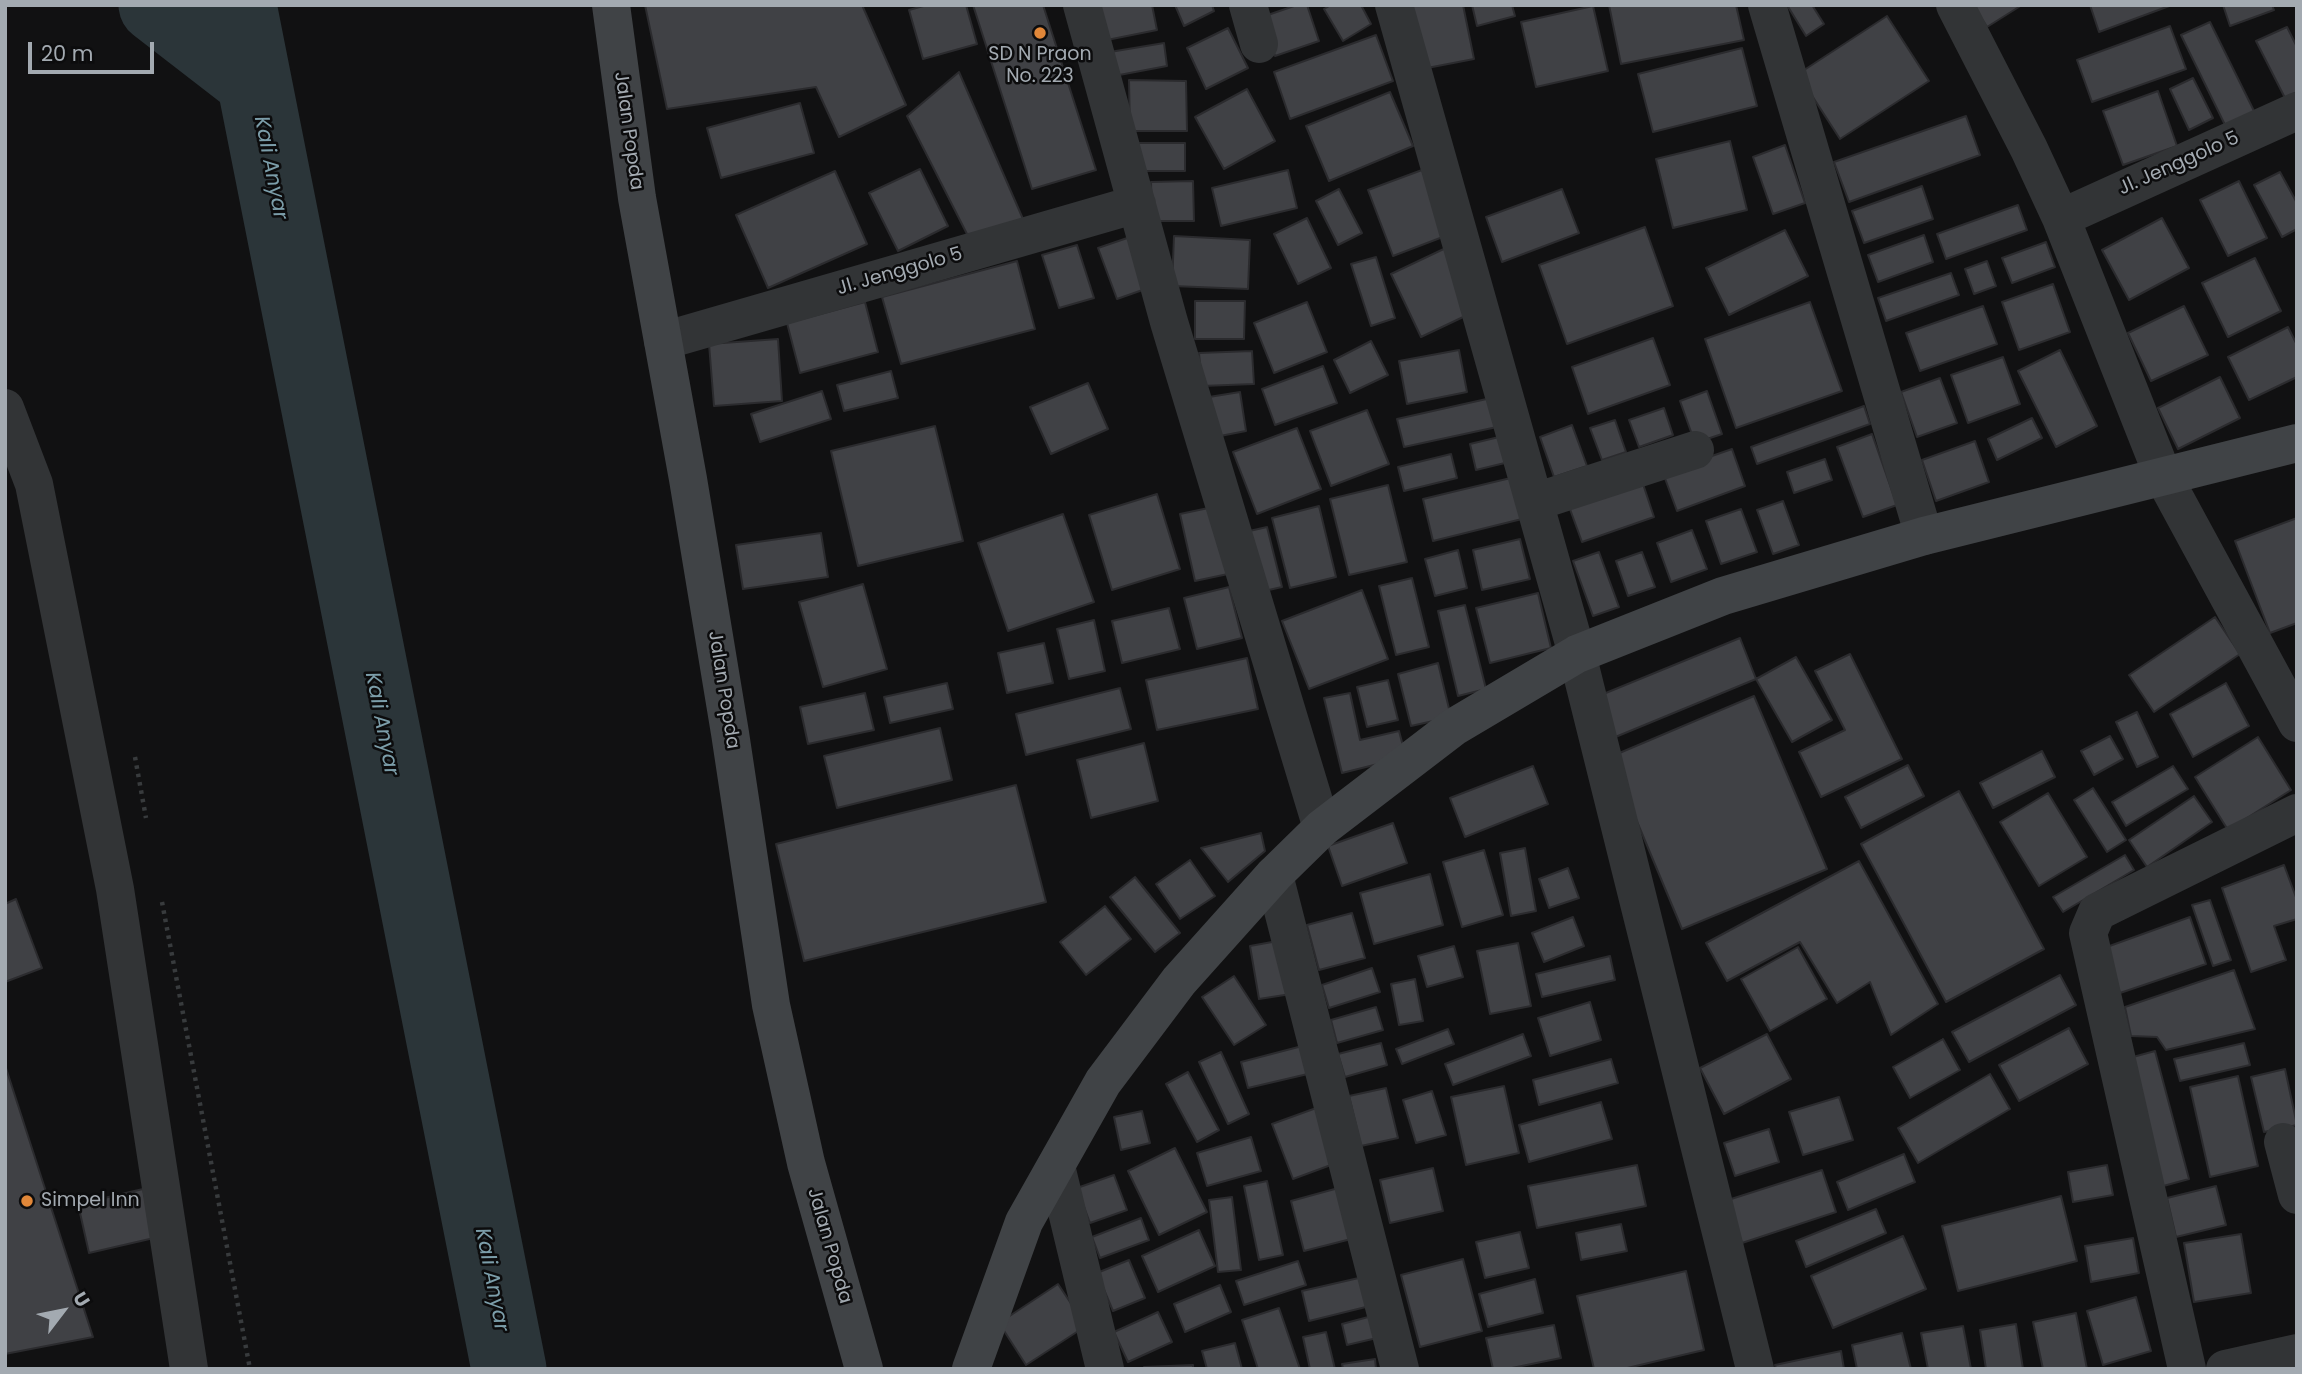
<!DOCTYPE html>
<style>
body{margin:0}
#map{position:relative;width:2302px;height:1374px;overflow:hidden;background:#111112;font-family:Poppins,sans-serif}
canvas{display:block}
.frame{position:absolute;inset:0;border:7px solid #a3aab1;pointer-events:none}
.north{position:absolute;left:28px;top:1276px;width:70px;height:70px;-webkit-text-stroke:5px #0c0c0d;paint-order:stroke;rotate:58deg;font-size:19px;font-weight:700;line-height:28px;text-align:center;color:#a3aab1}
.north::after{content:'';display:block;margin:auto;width:24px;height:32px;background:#a3aab1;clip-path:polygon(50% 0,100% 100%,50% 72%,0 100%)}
.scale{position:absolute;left:28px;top:42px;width:126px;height:32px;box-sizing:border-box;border:4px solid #a3aab1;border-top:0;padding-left:9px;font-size:21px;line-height:24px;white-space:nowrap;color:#a3aab1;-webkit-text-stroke:5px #0c0c0d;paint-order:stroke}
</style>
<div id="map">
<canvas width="2302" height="1374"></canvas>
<div class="frame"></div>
<div class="north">U</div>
<div class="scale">20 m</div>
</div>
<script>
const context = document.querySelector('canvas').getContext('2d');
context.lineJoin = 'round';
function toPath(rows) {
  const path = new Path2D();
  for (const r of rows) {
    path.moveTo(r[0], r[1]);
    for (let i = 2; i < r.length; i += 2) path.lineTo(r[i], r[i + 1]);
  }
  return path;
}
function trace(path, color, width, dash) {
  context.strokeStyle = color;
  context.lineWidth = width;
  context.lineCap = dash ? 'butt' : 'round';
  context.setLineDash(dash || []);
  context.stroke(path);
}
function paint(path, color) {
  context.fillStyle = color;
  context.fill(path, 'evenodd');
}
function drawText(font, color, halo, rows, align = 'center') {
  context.font = font + ' Poppins,sans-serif';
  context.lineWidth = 5;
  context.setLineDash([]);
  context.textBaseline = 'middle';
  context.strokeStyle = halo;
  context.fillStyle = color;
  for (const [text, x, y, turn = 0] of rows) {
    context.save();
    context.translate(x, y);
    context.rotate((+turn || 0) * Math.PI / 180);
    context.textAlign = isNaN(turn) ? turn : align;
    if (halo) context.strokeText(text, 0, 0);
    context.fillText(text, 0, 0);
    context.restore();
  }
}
trace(toPath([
 [156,5,253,80],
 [239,5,509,1369]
]), '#2b3539', 75);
const building = toPath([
 [645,5,862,5,906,105,839,137,816,87,667,109,645,5],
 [927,5,966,5,977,44,923,59,909,10,927,5],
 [973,5,1043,5,1096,170,1032,189,973,5],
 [1094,5,1152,5,1157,30,1102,41,1094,5],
 [1175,5,1212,5,1214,11,1184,26,1175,5],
 [1297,5,1307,5,1319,41,1275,56,1262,17,1297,5],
 [1331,5,1361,5,1371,24,1343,41,1324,9,1331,5],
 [1409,5,1463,5,1474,59,1422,69,1409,5],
 [1472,5,1512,5,1515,16,1477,26,1472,5],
 [1609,5,1736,5,1744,40,1621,64,1609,5],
 [1787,5,1812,5,1824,24,1806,36,1787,5],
 [1973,5,2022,5,1987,27,1973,5],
 [2090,5,2172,5,2099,32,2090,5],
 [2223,5,2272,5,2274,10,2230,26,2223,5],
 [1593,6,1608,71,1536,87,1521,22,1593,6],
 [1887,16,1929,81,1840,139,1798,74,1887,16],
 [2210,22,2256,115,2227,129,2181,35,2210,22],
 [2170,26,2186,69,2092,102,2077,60,2170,26],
 [2287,27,2297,47,2297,92,2285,98,2256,41,2287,27],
 [1228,28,1248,68,1206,89,1187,48,1228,28],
 [1376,35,1393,81,1290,119,1274,72,1376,35],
 [1164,43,1167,66,1114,76,1110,52,1164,43],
 [1742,48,1757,106,1653,132,1638,74,1742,48],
 [959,72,1023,219,968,236,907,116,959,72],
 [2193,78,2213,118,2189,130,2170,89,2193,78],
 [1129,80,1186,81,1187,131,1130,131,1129,80],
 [1247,89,1275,141,1224,169,1195,117,1247,89],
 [2158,91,2177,146,2123,165,2103,111,2158,91],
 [1390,92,1413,146,1329,181,1306,126,1390,92],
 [800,103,814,153,721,178,707,128,800,103],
 [1966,116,1980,155,1849,202,1834,162,1966,116],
 [1730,141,1747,210,1673,228,1656,159,1730,141],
 [1137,143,1185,143,1185,171,1138,171,1137,143],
 [1785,145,1805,203,1773,214,1753,157,1785,145],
 [920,169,948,226,898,251,869,193,920,169],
 [1288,170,1297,208,1221,226,1212,188,1288,170],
 [1422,170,1448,235,1393,256,1368,190,1422,170],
 [835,171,867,244,768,288,736,215,835,171],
 [2280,172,2297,203,2297,229,2282,237,2254,185,2280,172],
 [1193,181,1194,221,1152,221,1151,182,1193,181],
 [2239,181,2267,238,2228,256,2200,200,2239,181],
 [1922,186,1933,219,1864,243,1852,211,1922,186],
 [1339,189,1362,233,1338,245,1316,201,1339,189],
 [1562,189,1579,233,1502,262,1486,217,1562,189],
 [2018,205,2027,230,1946,259,1937,234,2018,205],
 [1307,218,1331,268,1298,284,1274,234,1307,218],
 [2162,218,2189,268,2129,300,2102,250,2162,218],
 [1645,227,1673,306,1567,344,1539,265,1645,227],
 [1785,230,1808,276,1729,315,1706,268,1785,230],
 [1136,235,1154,286,1117,299,1098,248,1136,235],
 [1924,235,1933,262,1878,282,1868,255,1924,235],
 [1174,236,1250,240,1248,289,1172,286,1174,236],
 [2046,242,2055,267,2012,283,2002,258,2046,242],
 [1077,245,1094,298,1059,308,1042,255,1077,245],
 [1450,246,1480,309,1421,337,1391,274,1450,246],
 [1376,257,1395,318,1371,326,1351,264,1376,257],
 [2255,258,2281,311,2228,337,2202,283,2255,258],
 [1017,261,1035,329,901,364,882,297,1017,261],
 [1987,261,1996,286,1974,294,1965,269,1987,261],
 [1951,273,1959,295,1886,321,1878,298,1951,273],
 [2053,284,2070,332,2019,350,2002,302,2053,284],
 [1195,301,1245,301,1244,339,1195,339,1195,301],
 [865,302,878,352,800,373,787,323,865,302],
 [1307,302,1327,352,1274,373,1254,323,1307,302],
 [1810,302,1842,391,1736,428,1705,339,1810,302],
 [1983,306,1997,344,1920,371,1906,333,1983,306],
 [2184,306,2208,355,2151,381,2128,333,2184,306],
 [2288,327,2297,345,2297,377,2249,400,2228,357,2288,327],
 [1653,338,1670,385,1588,414,1572,367,1653,338],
 [778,339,782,401,714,406,709,344,778,339],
 [1371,341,1388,375,1350,393,1334,360,1371,341],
 [1459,350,1467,392,1407,404,1399,361,1459,350],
 [2060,350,2097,426,2056,447,2018,371,2060,350],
 [1252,351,1254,384,1202,386,1199,353,1252,351],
 [2003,357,2020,404,1968,423,1951,375,2003,357],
 [1323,366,1337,403,1275,425,1262,389,1323,366],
 [891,371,898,398,844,411,837,385,891,371],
 [2220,377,2240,418,2178,449,2158,408,2220,377],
 [1940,378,1957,423,1917,437,1901,392,1940,378],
 [1088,383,1108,429,1051,454,1030,407,1088,383],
 [822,391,831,419,760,442,751,414,822,391],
 [1707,391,1722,434,1695,443,1680,401,1707,391],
 [1240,392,1246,431,1215,437,1209,397,1240,392],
 [1491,398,1497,427,1404,447,1397,419,1491,398],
 [1864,406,1870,424,1757,464,1751,447,1864,406],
 [1664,408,1673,435,1639,447,1629,420,1664,408],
 [1367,410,1389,464,1331,486,1310,431,1367,410],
 [2032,418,2042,438,1997,460,1988,439,2032,418],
 [1615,420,1626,452,1602,460,1590,428,1615,420],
 [1572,425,1587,466,1554,477,1540,437,1572,425],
 [935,426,963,541,858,566,831,451,935,426],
 [1297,428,1321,489,1257,514,1233,452,1297,428],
 [1872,434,1897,505,1863,517,1837,447,1872,434],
 [1503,436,1509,462,1476,470,1470,444,1503,436],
 [1975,441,1989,482,1936,501,1922,460,1975,441],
 [1732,449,1745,486,1677,511,1663,473,1732,449],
 [1451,454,1457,478,1404,491,1398,467,1451,454],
 [1825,459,1832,480,1794,493,1787,472,1825,459],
 [1640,475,1654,517,1582,542,1567,501,1640,475],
 [1519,476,1530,517,1433,541,1423,499,1519,476],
 [1388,485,1407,562,1349,575,1330,499,1388,485],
 [1157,494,1180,569,1112,590,1089,515,1157,494],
 [1783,501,1799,545,1773,554,1757,510,1783,501],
 [1319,506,1336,577,1290,588,1272,518,1319,506],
 [1213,507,1228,574,1195,581,1180,514,1213,507],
 [1741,509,1757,552,1721,564,1706,521,1741,509],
 [1063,514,1094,602,1008,631,978,543,1063,514],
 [2297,518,2297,623,2270,633,2235,541,2297,518],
 [1267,527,1282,587,1260,592,1245,532,1267,527],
 [1692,530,1707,569,1671,582,1657,543,1692,530],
 [821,533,828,577,743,589,736,545,821,533],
 [1520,539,1530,579,1482,590,1473,550,1520,539],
 [1458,550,1467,588,1435,596,1425,559,1458,550],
 [1599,552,1619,607,1593,616,1573,561,1599,552],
 [1642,552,1655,587,1628,596,1616,561,1642,552],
 [1412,578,1429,647,1396,655,1379,586,1412,578],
 [863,584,887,669,823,687,799,602,863,584],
 [1229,587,1242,638,1197,649,1184,598,1229,587],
 [1362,590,1388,659,1309,689,1282,621,1362,590],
 [1538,593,1551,648,1490,663,1476,608,1538,593],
 [1465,605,1486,689,1458,696,1438,611,1465,605],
 [1169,608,1180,649,1122,663,1112,621,1169,608],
 [2215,617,2240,654,2154,712,2129,675,2215,617],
 [1094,620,1105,671,1069,679,1057,629,1094,620],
 [1740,638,1756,679,1613,738,1596,697,1740,638],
 [1044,643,1053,683,1007,693,998,653,1044,643],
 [1850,654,1902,759,1821,797,1799,752,1845,730,1815,671,1850,654],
 [1796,657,1832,720,1792,742,1756,679,1796,657],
 [1247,658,1258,709,1157,730,1146,680,1247,658],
 [1438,663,1451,717,1411,726,1398,674,1438,663],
 [1388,680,1398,720,1367,727,1357,687,1388,680],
 [947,683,953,709,890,723,884,697,947,683],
 [2226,683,2249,726,2193,757,2170,714,2226,683],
 [1120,688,1131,729,1026,755,1016,714,1120,688],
 [865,693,874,730,808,744,800,707,865,693],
 [1350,693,1360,740,1399,731,1406,757,1342,773,1324,698,1350,693],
 [1754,696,1827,869,1682,929,1610,757,1754,696],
 [2137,712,2158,757,2137,767,2116,722,2137,712],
 [940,728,952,780,837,808,824,756,940,728],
 [2110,736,2123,759,2094,775,2081,751,2110,736],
 [2258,737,2291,790,2228,830,2195,777,2258,737],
 [1144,743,1158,801,1091,818,1077,760,1144,743],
 [2042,751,2055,777,1993,808,1980,783,2042,751],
 [1908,765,1924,796,1861,828,1845,797,1908,765],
 [1533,766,1548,804,1465,837,1450,798,1533,766],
 [2173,766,2188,789,2126,826,2112,802,2173,766],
 [1016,785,1046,902,804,961,776,844,1016,785],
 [2093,788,2126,840,2107,852,2074,800,2093,788],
 [1959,791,2044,949,1946,1002,1861,844,1959,791],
 [2048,793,2087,857,2039,886,2000,822,2048,793],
 [2194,796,2212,822,2147,867,2129,840,2194,796],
 [1393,823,1407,863,1342,886,1328,846,1393,823],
 [1261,833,1265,851,1228,882,1201,848,1261,833],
 [1525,848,1536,911,1511,916,1500,853,1525,848],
 [1484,850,1503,915,1462,927,1443,862,1484,850],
 [2125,855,2134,870,2063,912,2053,897,2125,855],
 [1190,860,1215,896,1180,919,1156,884,1190,860],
 [1859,861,1938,1004,1891,1035,1870,982,1837,1003,1800,942,1727,981,1706,943,1859,861],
 [2284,865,2297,900,2297,919,2274,926,2286,960,2251,972,2222,888,2284,865],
 [1568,868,1579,898,1549,908,1539,879,1568,868],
 [1430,874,1443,925,1374,944,1360,893,1430,874],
 [1135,877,1180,933,1155,952,1110,897,1135,877],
 [16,899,42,968,5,982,5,904,16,899],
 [2210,900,2231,960,2213,966,2192,905,2210,900],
 [1105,906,1131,939,1086,975,1060,942,1105,906],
 [1352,913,1365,958,1319,970,1307,925,1352,913],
 [1573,917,1584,946,1544,962,1532,933,1573,917],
 [2190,917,2206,964,2120,993,2104,948,2190,917],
 [1283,940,1291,994,1259,999,1250,946,1283,940],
 [1518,943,1531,1006,1490,1014,1477,951,1518,943],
 [1454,946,1463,977,1427,987,1418,956,1454,946],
 [1798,947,1827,999,1770,1031,1741,979,1798,947],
 [1610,956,1615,980,1542,997,1536,974,1610,956],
 [1372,968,1380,992,1329,1008,1322,985,1372,968],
 [2234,970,2255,1029,2166,1050,2157,1037,2131,1036,2125,1007,2234,970],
 [2060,975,2076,1005,1969,1062,1952,1032,2060,975],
 [1234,976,1266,1025,1234,1045,1202,997,1234,976],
 [1415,979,1423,1021,1399,1025,1391,984,1415,979],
 [1590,1002,1601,1040,1550,1056,1538,1018,1590,1002],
 [1376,1007,1383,1030,1337,1043,1331,1020,1376,1007],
 [2069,1028,2088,1064,2019,1101,1999,1065,2069,1028],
 [1448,1029,1454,1044,1402,1064,1396,1049,1448,1029],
 [1523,1034,1531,1056,1453,1085,1445,1064,1523,1034],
 [1767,1034,1791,1079,1724,1114,1700,1068,1767,1034],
 [1943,1039,1960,1070,1910,1098,1893,1067,1943,1039],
 [1381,1043,1387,1065,1345,1077,1338,1054,1381,1043],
 [2244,1043,2250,1065,2180,1081,2174,1059,2244,1043],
 [1306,1045,1312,1073,1248,1088,1241,1062,1306,1045],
 [2155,1051,2189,1179,2156,1188,2122,1060,2155,1051],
 [1221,1052,1249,1114,1228,1124,1199,1062,1221,1052],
 [1611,1059,1618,1083,1539,1105,1533,1080,1611,1059],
 [5,1065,93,1337,5,1354,5,1065],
 [2285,1069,2297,1125,2264,1132,2251,1077,2285,1069],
 [1188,1072,1219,1130,1197,1142,1166,1084,1188,1072],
 [1990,1074,2010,1109,1918,1163,1898,1128,1990,1074],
 [2238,1076,2258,1166,2210,1177,2190,1087,2238,1076],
 [1504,1086,1519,1153,1466,1165,1451,1097,1504,1086],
 [1386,1088,1398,1138,1361,1146,1349,1096,1386,1088],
 [1432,1091,1446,1135,1416,1143,1403,1100,1432,1091],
 [1839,1097,1853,1140,1803,1155,1789,1112,1839,1097],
 [1601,1102,1612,1139,1529,1162,1519,1125,1601,1102],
 [1319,1107,1339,1162,1293,1179,1272,1124,1319,1107],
 [1142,1111,1150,1143,1121,1150,1114,1117,1142,1111],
 [1769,1129,1779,1162,1735,1176,1724,1143,1769,1129],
 [1251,1137,1261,1171,1207,1186,1197,1153,1251,1137],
 [1175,1148,1207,1212,1159,1235,1128,1171,1175,1148],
 [1904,1154,1915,1182,1848,1210,1837,1182,1904,1154],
 [1637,1165,1646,1206,1537,1228,1528,1186,1637,1165],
 [2107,1165,2113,1195,2073,1202,2068,1172,2107,1165],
 [1433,1168,1443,1211,1390,1223,1380,1180,1433,1168],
 [1822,1170,1836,1212,1742,1243,1728,1200,1822,1170],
 [1114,1175,1127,1210,1090,1223,1077,1188,1114,1175],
 [1267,1181,1283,1255,1259,1260,1244,1186,1267,1181],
 [2216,1186,2226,1225,2176,1237,2167,1198,2216,1186],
 [1342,1187,1355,1238,1304,1251,1291,1201,1342,1187],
 [143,1189,154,1238,89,1253,78,1204,143,1189],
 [2061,1196,2077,1261,1958,1291,1942,1226,2061,1196],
 [1232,1197,1241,1270,1218,1272,1209,1200,1232,1197],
 [1876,1209,1886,1233,1806,1267,1796,1241,1876,1209],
 [1141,1218,1149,1240,1100,1258,1092,1237,1141,1218],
 [1621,1224,1627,1251,1581,1260,1576,1233,1621,1224],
 [1199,1230,1215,1266,1158,1292,1142,1256,1199,1230],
 [1520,1232,1529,1268,1485,1278,1476,1242,1520,1232],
 [2241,1234,2251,1293,2194,1302,2184,1243,2241,1234],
 [1903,1236,1926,1289,1833,1328,1811,1276,1903,1236],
 [2133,1238,2139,1273,2091,1282,2085,1246,2133,1238],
 [1463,1259,1482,1331,1420,1347,1401,1275,1463,1259],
 [1129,1260,1145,1298,1113,1311,1097,1273,1129,1260],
 [1298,1261,1306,1285,1244,1305,1236,1281,1298,1261],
 [1686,1271,1704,1350,1623,1369,1594,1369,1577,1296,1686,1271],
 [1363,1277,1370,1306,1309,1321,1302,1291,1363,1277],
 [1535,1279,1543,1313,1488,1327,1479,1294,1535,1279],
 [1058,1284,1086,1326,1026,1365,999,1323,1058,1284],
 [1220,1285,1231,1312,1185,1332,1174,1304,1220,1285],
 [2136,1297,2151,1351,2103,1365,2087,1311,2136,1297],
 [1279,1308,1300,1369,1258,1369,1242,1320,1279,1308],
 [1158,1312,1172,1342,1128,1362,1114,1332,1158,1312],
 [2076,1313,2087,1369,2043,1369,2033,1322,2076,1313],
 [1372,1316,1377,1338,1347,1345,1342,1324,1372,1316],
 [2016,1324,2023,1369,1986,1369,1980,1330,2016,1324],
 [1554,1325,1561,1358,1507,1369,1493,1369,1486,1338,1554,1325],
 [1963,1326,1971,1369,1928,1369,1921,1333,1963,1326],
 [1326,1332,1335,1369,1310,1369,1303,1337,1326,1332],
 [1902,1333,1911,1369,1857,1369,1852,1345,1902,1333],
 [1235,1343,1242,1369,1207,1369,1202,1351,1235,1343],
 [1841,1351,1844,1369,1776,1369,1775,1365,1841,1351],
 [1375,1359,1376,1369,1343,1369,1342,1364,1375,1359],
 [1193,1365,1193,1369,1144,1369,1144,1367,1193,1365]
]);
paint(building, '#404145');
trace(building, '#2b2b2e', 2);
trace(toPath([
 [135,757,146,818],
 [162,902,250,1369]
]), '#383b3d', 4.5, [3.5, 5]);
trace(toPath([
 [1082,5,1169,322,1322,828],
 [1248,5,1259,44],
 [1394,5,1577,654,1755,1369],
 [1767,5,1924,536],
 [1955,5,2029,149,2061,218,2163,476,2297,723],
 [2061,218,2297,111],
 [663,341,1137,204],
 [5,408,34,484,115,889,189,1369],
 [1535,502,1695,450],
 [1274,875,1400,1369],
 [2283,1142,2297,1195],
 [1056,1166,1105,1369],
 [2187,1369,2088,933,2097,912,2297,813],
 [2225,1369,2297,1353]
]), '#323436', 38);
trace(toPath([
 [611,5,637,198,688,479,730,733,771,1005,806,1163,864,1369],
 [971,1369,1024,1222,1103,1082,1179,981,1274,875,1322,828,1454,727,1577,654,1723,596,1924,536,2297,443]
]), '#404346', 38);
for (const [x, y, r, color] of [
 [1040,33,7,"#e18739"],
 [27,1201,7,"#e18739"]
]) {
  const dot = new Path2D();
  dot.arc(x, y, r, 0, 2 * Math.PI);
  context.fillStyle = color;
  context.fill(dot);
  trace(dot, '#0c0c0d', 2.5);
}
drawText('19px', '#a3aab1', '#0c0c0d', [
 ["SD N Praon",1040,55],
 ["No. 223",1040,77],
 ["Simpel Inn",41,1201,"left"]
]);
drawText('19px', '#a3aab1', '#0c0c0d', [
 ["Jalan Popda",628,131,82],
 ["Jl. Jenggolo 5",2179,164,-24],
 ["Jl. Jenggolo 5",900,272,-16],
 ["Jalan Popda",723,690,81],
 ["Jalan Popda",829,1246,74]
]);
drawText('italic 21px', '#7c9eaa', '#0c0c0d', [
 ["Kali Anyar",270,168,79],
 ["Kali Anyar",381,724,79],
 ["Kali Anyar",491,1280,79]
]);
</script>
